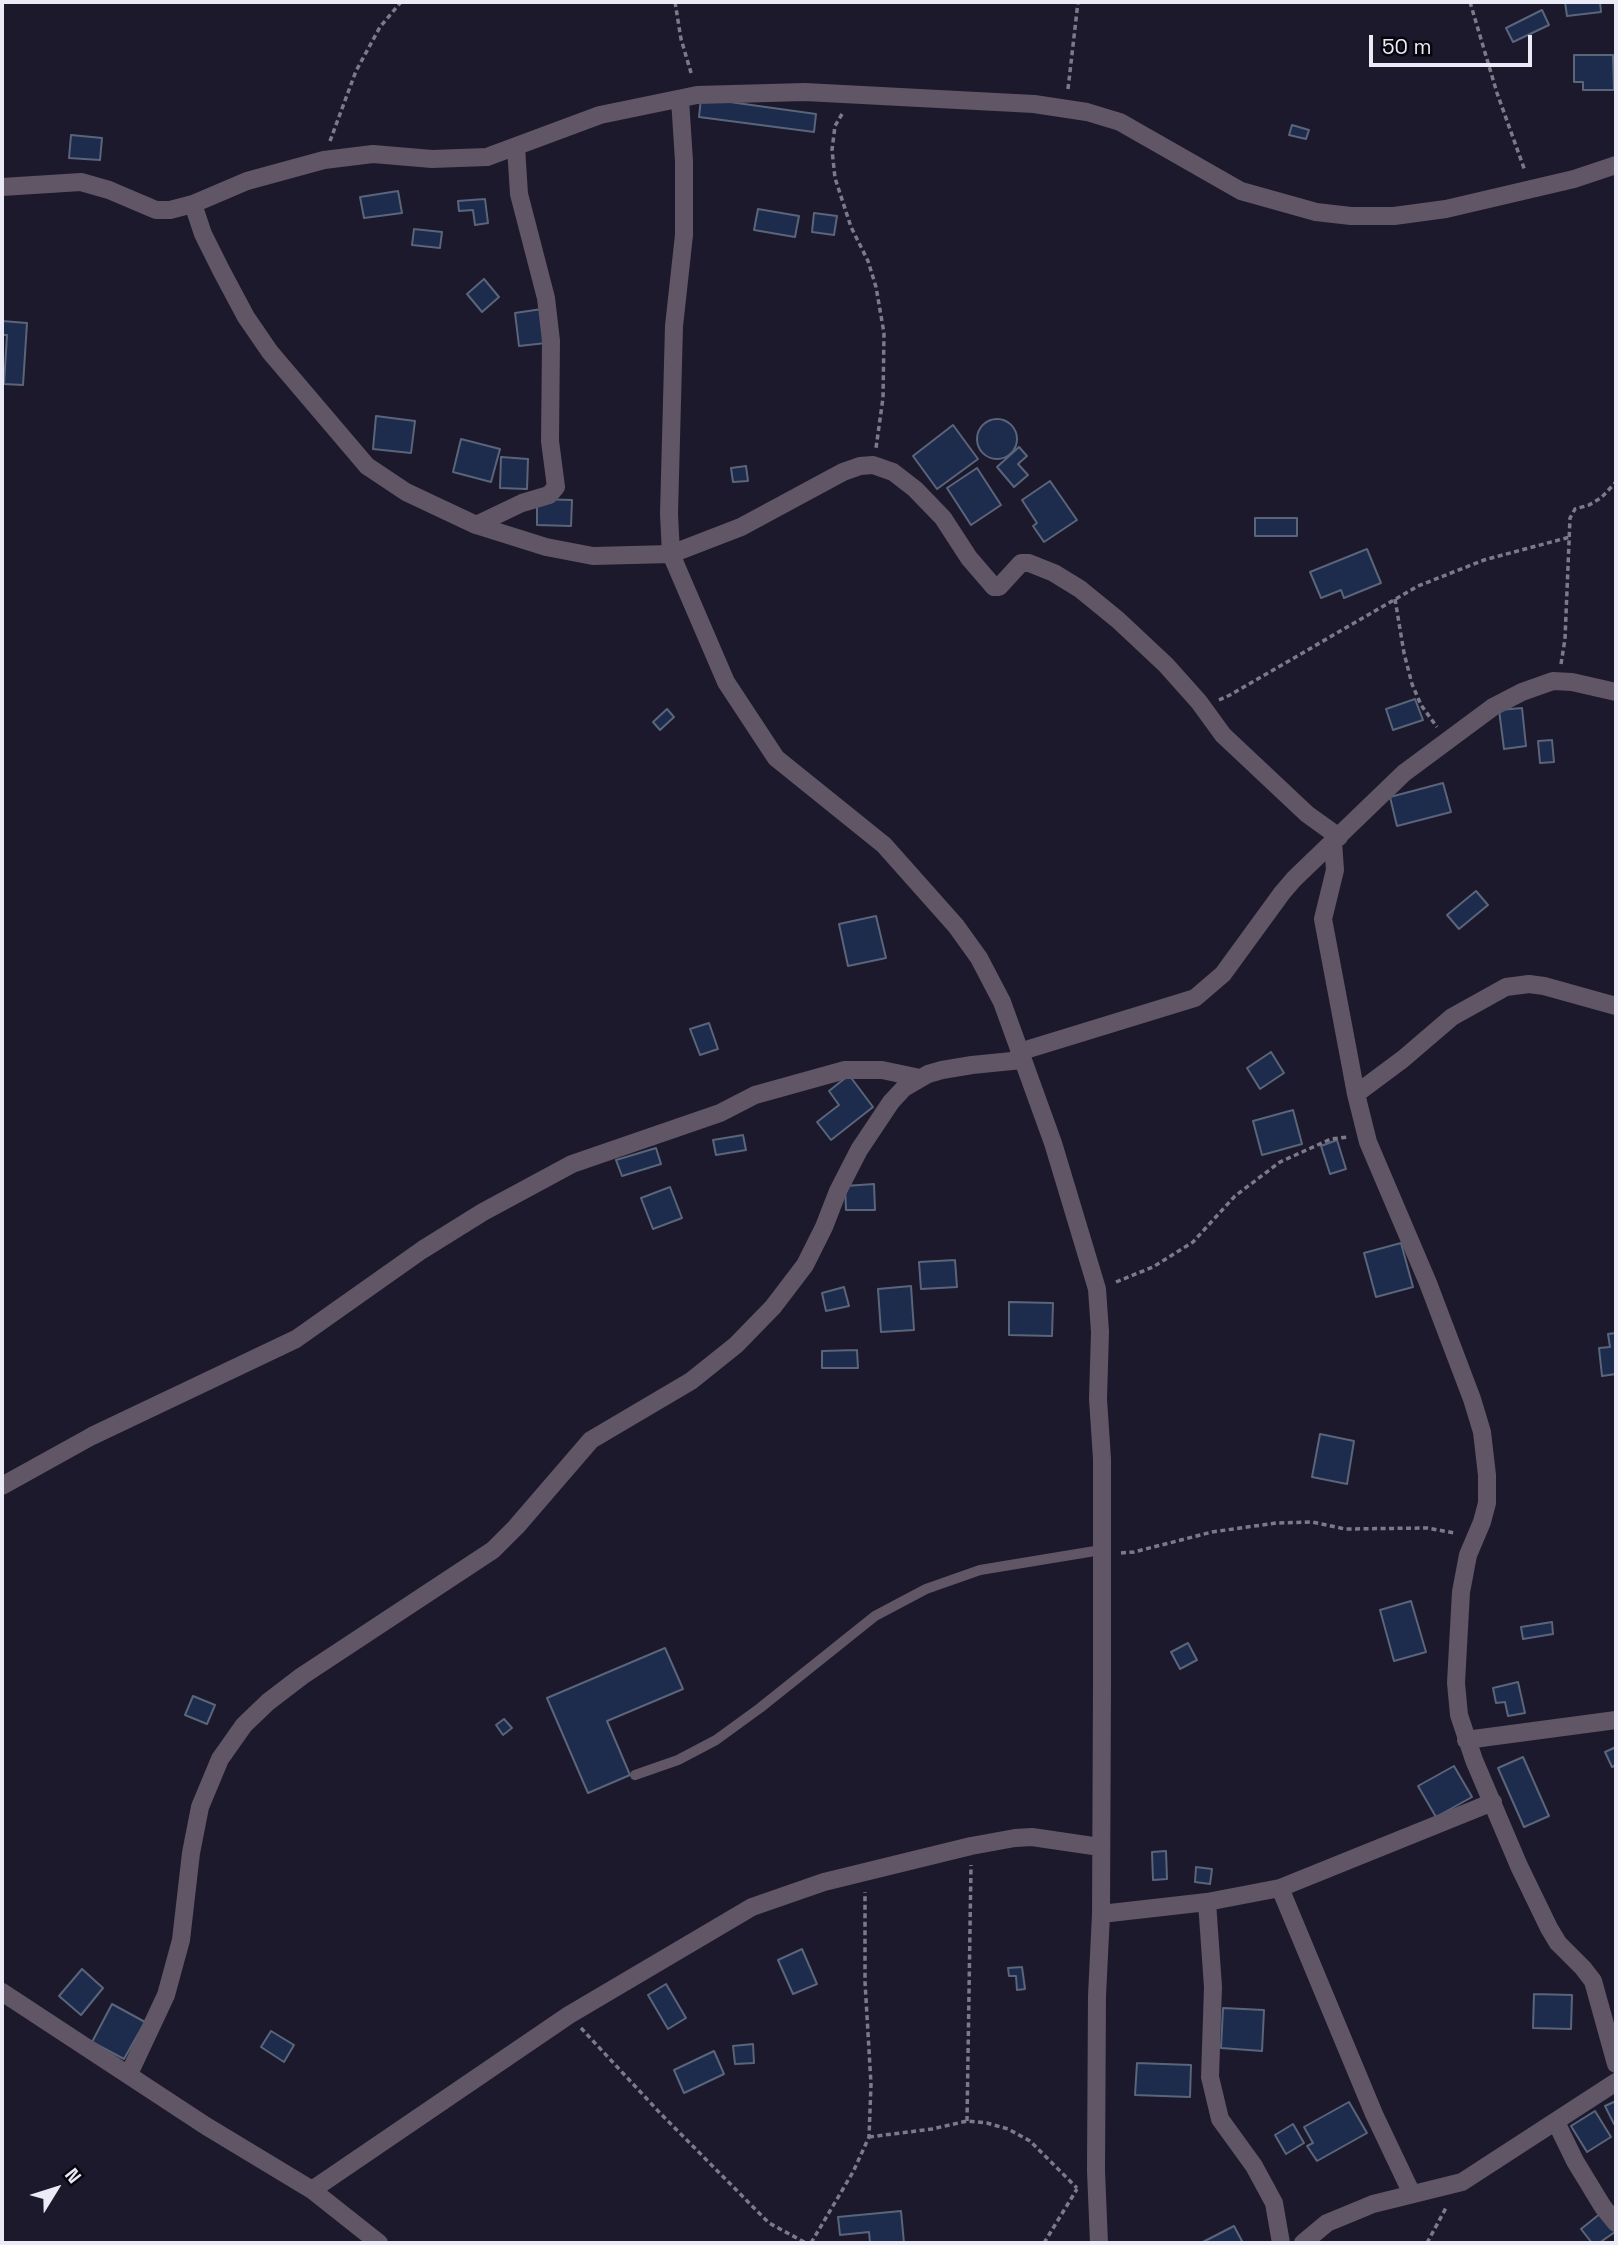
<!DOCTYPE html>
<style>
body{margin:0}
#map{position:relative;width:1618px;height:2245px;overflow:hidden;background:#1d192c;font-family:"Space Grotesk",sans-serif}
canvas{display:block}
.frame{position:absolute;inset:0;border:4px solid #ebeaf7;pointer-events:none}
.north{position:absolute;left:21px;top:2154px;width:70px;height:70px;-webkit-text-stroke:5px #07060d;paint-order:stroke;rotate:52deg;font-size:19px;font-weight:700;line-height:28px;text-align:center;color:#ebeaf7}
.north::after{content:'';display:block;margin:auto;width:24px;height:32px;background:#ebeaf7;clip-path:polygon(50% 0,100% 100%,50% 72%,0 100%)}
.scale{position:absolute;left:1369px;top:35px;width:163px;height:32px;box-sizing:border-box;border:4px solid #ebeaf7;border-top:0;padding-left:9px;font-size:21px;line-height:24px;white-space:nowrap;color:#ebeaf7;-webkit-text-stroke:5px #07060d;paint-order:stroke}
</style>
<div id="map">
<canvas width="1618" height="2245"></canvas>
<div class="frame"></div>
<div class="north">N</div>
<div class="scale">50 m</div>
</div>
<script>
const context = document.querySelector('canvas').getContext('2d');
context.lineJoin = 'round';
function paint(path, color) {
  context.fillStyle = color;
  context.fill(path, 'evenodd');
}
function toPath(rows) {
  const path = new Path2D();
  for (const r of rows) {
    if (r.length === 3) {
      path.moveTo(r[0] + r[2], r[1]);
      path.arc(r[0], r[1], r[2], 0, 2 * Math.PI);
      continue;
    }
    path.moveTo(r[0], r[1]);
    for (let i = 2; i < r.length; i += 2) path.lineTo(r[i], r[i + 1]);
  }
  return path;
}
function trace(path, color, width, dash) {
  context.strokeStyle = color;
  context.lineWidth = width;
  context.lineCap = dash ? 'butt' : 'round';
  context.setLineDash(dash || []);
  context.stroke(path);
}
const building = toPath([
 [1565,2,1600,2,1601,12,1567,16,1565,2],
 [1542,10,1549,25,1513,42,1506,28,1542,10],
 [1574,55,1613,55,1614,90,1583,90,1583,82,1574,82,1574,55],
 [701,98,816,114,814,132,699,117,701,98],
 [1292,125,1309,130,1306,139,1289,135,1292,125],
 [71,135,102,138,100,160,69,158,71,135],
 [398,191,402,213,364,218,360,197,398,191],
 [485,199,488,223,475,225,473,210,459,211,458,201,485,199],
 [758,209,799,216,795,237,754,230,758,209],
 [814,213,837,216,834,235,812,232,814,213],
 [414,229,442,232,440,248,412,245,414,229],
 [484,279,499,297,482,312,467,294,484,279],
 [542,309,546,343,519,346,515,313,542,309],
 [2,321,27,323,23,385,4,384,7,335,2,335,2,321],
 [376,416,415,421,411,453,373,449,376,416],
 [997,439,20],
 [953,425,978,459,937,489,913,456,953,425],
 [461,439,500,449,491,482,453,472,461,439],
 [1019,447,1027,456,1018,464,1028,475,1014,487,997,467,1019,447],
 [501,457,528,459,527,489,500,488,501,457],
 [746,466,748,481,733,482,731,468,746,466],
 [977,468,1001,505,971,525,947,488,977,468],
 [1050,481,1077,520,1044,542,1033,526,1037,523,1022,500,1050,481],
 [537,499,572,500,571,526,537,525,537,499],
 [1255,518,1297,518,1297,536,1255,536,1255,518],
 [1367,549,1381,583,1344,598,1341,590,1321,598,1310,572,1367,549],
 [1415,699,1423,720,1393,730,1386,709,1415,699],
 [1522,708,1526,746,1504,749,1499,710,1522,708],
 [667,709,674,717,660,730,653,722,667,709],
 [1552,740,1554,762,1540,763,1538,741,1552,740],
 [1443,783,1451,812,1397,826,1390,797,1443,783],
 [1476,891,1488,905,1459,929,1447,915,1476,891],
 [876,916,886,958,848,966,839,924,876,916],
 [709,1023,718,1049,700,1055,690,1029,709,1023],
 [1271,1052,1284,1073,1260,1089,1247,1068,1271,1052],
 [849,1075,873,1107,831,1140,817,1122,839,1105,829,1091,849,1075],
 [1293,1110,1302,1144,1262,1155,1253,1121,1293,1110],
 [743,1135,746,1150,716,1155,713,1140,743,1135],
 [1337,1140,1346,1169,1330,1174,1321,1146,1337,1140],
 [656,1148,661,1164,622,1176,616,1160,656,1148],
 [874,1184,875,1210,846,1210,845,1186,874,1184],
 [670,1187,682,1218,653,1229,641,1198,670,1187],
 [1401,1243,1413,1287,1376,1297,1364,1253,1401,1243],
 [955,1260,957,1287,921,1289,919,1262,955,1260],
 [911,1286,914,1330,881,1332,878,1289,911,1286],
 [844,1287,849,1306,826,1311,822,1293,844,1287],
 [1009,1302,1053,1303,1052,1336,1009,1335,1009,1302],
 [1616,1333,1616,1374,1602,1376,1599,1348,1610,1347,1608,1334,1616,1333],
 [857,1350,858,1368,822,1368,822,1351,857,1350],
 [1320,1434,1354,1441,1347,1484,1312,1477,1320,1434],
 [1411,1601,1426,1652,1394,1661,1380,1610,1411,1601],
 [1552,1622,1553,1634,1523,1639,1521,1627,1552,1622],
 [1188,1643,1197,1660,1180,1669,1171,1652,1188,1643],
 [665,1648,683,1689,607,1721,630,1775,588,1793,547,1698,665,1648],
 [1518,1682,1525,1713,1508,1716,1505,1702,1496,1703,1493,1688,1518,1682],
 [193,1696,215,1705,207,1724,185,1715,193,1696],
 [504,1719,512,1728,503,1735,496,1725,504,1719],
 [1616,1747,1616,1765,1612,1767,1605,1752,1616,1747],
 [1523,1757,1549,1816,1524,1827,1498,1768,1523,1757],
 [1454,1766,1472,1797,1436,1817,1418,1786,1454,1766],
 [1166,1851,1167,1879,1153,1880,1152,1852,1166,1851],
 [1196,1867,1212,1869,1210,1884,1195,1882,1196,1867],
 [802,1949,817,1984,793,1994,778,1960,802,1949],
 [1022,1967,1025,1989,1017,1990,1016,1976,1009,1976,1008,1968,1022,1967],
 [82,1969,103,1988,81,2015,59,1996,82,1969],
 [666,1984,686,2018,668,2029,648,1995,666,1984],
 [1534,1994,1572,1995,1571,2029,1533,2028,1534,1994],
 [112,2004,145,2022,124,2059,92,2042,112,2004],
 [1223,2008,1264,2010,1262,2051,1221,2048,1223,2008],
 [271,2031,294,2045,284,2062,261,2047,271,2031],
 [753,2044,754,2063,735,2064,733,2046,753,2044],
 [714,2051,724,2074,684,2093,674,2070,714,2051],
 [1137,2063,1191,2065,1190,2097,1135,2095,1137,2063],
 [1616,2101,1616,2123,1614,2124,1605,2106,1616,2101],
 [1349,2102,1367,2133,1317,2161,1307,2146,1313,2143,1304,2127,1349,2102],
 [1595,2111,1611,2137,1587,2152,1571,2126,1595,2111],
 [1293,2124,1304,2143,1286,2154,1275,2135,1293,2124],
 [901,2211,904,2243,870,2243,869,2232,840,2235,838,2217,901,2211],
 [1601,2213,1615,2232,1599,2243,1592,2243,1581,2229,1601,2213],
 [1234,2226,1243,2243,1201,2243,1234,2226]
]);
paint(building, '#1d2b4c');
trace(building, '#5a657a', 2);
trace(toPath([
 [675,2,681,39,692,76],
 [1470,2,1497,93,1525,171],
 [1068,89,1078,2],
 [842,114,835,126,832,150,835,178,851,227,868,261,876,287,884,333,883,398,876,448],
 [330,141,356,71,380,27,401,2],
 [1395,599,1404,653,1412,684,1421,705,1437,727],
 [1561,664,1565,639,1570,518,1575,509,1589,505,1601,498,1616,482],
 [1219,700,1230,695,1418,586,1484,560,1570,537],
 [1116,1282,1153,1267,1193,1242,1235,1196,1280,1162,1331,1139,1348,1137],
 [1121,1553,1134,1552,1212,1532,1276,1523,1312,1522,1345,1529,1427,1528,1455,1533],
 [581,2028,660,2113,769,2223,806,2243],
 [967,2121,971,1865],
 [869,2137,932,2129,967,2121,987,2123,1008,2129,1030,2141,1077,2188],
 [811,2243,853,2172,869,2137,871,2084,865,1982,865,1892],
 [1044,2243,1077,2189],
 [1427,2243,1447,2206]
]), '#7c7a8a', 3.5, [5, 3.5]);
trace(toPath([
 [635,1775,678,1760,716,1740,760,1708,875,1616,926,1589,980,1570,1101,1550]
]), '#615665', 10);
trace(toPath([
 [680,99,684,161,684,235,674,326,669,514,671,554,726,682,776,758,884,845,956,926,979,958,1002,1002,1053,1143,1097,1289,1100,1332,1098,1399,1102,1459,1102,1684,1101,1914,1097,1996,1096,2171,1099,2243],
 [2,187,81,182,109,190,156,210,170,210,193,204,247,181,324,160,373,154,432,159,487,157,600,115,697,95,805,92,1034,104,1087,112,1120,122,1241,191,1316,212,1351,216,1394,216,1446,209,1574,179,1616,165],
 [193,204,203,234,222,272,246,317,270,352,367,466,406,492,476,525,546,547,593,556,671,554,741,527,843,472,860,466,873,465,893,472,915,489,943,518,969,558,994,587,999,587,1021,563,1029,563,1054,573,1080,589,1118,620,1166,665,1199,702,1223,735,1307,814,1339,837],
 [476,525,522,503,549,495,556,487,550,441,551,341,546,298,519,194,516,147],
 [1333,842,1335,870,1323,919,1356,1094,1368,1142,1428,1283,1472,1399,1482,1432,1487,1475,1487,1503,1482,1522,1468,1555,1461,1592,1456,1683,1459,1715,1474,1760,1519,1866,1549,1928,1558,1943,1583,1968,1593,1981,1616,2064],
 [1019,1052,1195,998,1223,974,1282,893,1294,879,1404,773,1493,707,1522,692,1553,681,1572,682,1616,692],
 [1356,1094,1403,1059,1452,1017,1506,987,1529,984,1544,986,1616,1006],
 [2,1486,92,1436,296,1339,422,1250,483,1212,572,1164,720,1113,755,1095,845,1070,882,1070,920,1078],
 [1466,1740,1616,1720],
 [1280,1888,1374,2114,1412,2194],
 [1207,1902,1213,1987,1210,2077,1220,2119,1254,2166,1274,2203,1281,2243],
 [1101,1914,1207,1902,1280,1888,1493,1802],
 [2,1992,206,2126,312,2190,379,2243],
 [129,2074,166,1995,181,1940,191,1853,200,1807,220,1759,244,1725,268,1702,302,1676,493,1550,516,1527,591,1440,691,1381,736,1345,773,1307,805,1265,824,1227,838,1191,859,1150,891,1102,904,1088,928,1074,942,1070,972,1065,1022,1060],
 [1556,2122,1575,2161,1603,2207,1616,2223],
 [312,2190,569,2015,752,1907,824,1882,971,1846,1015,1838,1032,1837,1100,1847],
 [1303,2243,1327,2223,1373,2204,1462,2182,1616,2082]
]), '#615665', 18);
</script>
